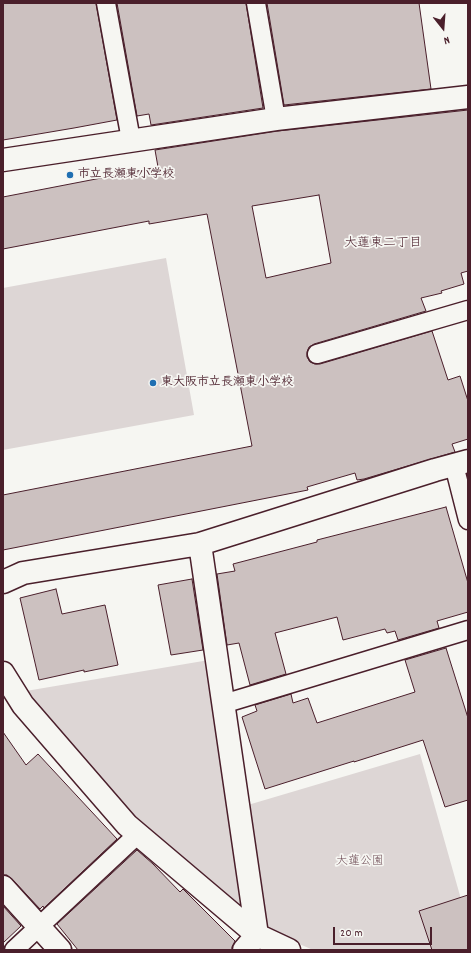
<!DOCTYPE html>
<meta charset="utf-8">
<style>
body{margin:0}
#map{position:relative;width:471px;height:953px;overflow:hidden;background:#f6f6f2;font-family:Dekko,sans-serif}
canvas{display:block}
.frame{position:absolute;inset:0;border:4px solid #4a1f2b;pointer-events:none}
.north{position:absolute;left:423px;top:8px;width:40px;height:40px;-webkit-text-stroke:3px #f6f6f2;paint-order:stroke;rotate:163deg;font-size:11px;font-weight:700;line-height:16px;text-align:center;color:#4a1f2b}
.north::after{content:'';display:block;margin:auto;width:14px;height:18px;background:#4a1f2b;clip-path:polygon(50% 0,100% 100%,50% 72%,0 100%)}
.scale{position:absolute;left:333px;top:927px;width:99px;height:18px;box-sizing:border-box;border:2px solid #4a1f2b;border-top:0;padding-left:5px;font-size:12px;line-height:14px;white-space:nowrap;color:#4a1f2b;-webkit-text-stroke:3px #f6f6f2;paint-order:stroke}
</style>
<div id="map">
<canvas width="471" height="953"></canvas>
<div class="frame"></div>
<div class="north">N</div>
<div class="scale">20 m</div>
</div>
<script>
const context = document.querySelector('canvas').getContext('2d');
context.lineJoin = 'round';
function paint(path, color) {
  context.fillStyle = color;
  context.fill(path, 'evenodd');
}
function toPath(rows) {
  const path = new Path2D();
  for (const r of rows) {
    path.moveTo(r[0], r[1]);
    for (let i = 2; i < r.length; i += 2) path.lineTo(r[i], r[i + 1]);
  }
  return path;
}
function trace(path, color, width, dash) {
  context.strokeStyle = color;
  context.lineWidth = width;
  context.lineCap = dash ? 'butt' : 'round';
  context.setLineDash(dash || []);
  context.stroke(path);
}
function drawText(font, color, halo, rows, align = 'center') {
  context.font = font + ' Dekko,"Klee One",sans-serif';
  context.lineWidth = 3.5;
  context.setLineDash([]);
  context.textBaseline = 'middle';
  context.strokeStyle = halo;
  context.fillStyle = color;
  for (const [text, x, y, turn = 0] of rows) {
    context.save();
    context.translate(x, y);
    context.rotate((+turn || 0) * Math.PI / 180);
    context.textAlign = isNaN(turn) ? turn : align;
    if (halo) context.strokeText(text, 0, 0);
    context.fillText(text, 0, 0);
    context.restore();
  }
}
paint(toPath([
 [166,258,194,415,3,450,3,288],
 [209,660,231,810,420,754,468,924,468,950,313,950,270,931,147,830,34,708,26,691]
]), '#ddd6d5');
const building = toPath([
 [3,3,96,3,117,120,74,128,3,140,3,3],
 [117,3,246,3,263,108,151,125,149,114,137,116,117,3],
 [267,3,419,3,431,89,284,105,267,3],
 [468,110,468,271,461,273,464,284,441,291,442,293,421,298,426,311,314,344,309,347,307,352,307,357,310,362,315,364,320,364,432,331,448,380,460,376,468,401,468,439,452,444,455,452,364,479,357,480,355,473,307,487,308,490,3,550,3,495,252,446,207,214,149,224,149,221,3,249,3,197,158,167,155,150,278,131,468,110],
 [319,195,331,263,266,278,252,206,319,195],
 [446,507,468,583,468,612,437,621,439,628,398,640,395,631,387,633,385,629,343,640,337,617,275,633,286,674,250,685,239,643,227,645,217,574,235,571,233,564,317,542,317,540,446,507],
 [192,579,203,650,171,655,158,585,192,579],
 [56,589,62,614,105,605,118,665,84,672,84,670,39,680,20,598,56,589],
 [446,648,468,718,468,800,445,807,423,740,354,762,354,761,265,789,242,717,257,711,255,705,291,694,293,703,308,698,317,723,415,692,405,660,446,648],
 [3,732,26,765,38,754,117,839,44,908,43,906,40,909,12,879,7,875,3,875,3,732],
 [137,850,153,864,180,892,183,889,235,941,232,947,232,950,78,950,57,924,137,850],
 [468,895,468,950,432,950,419,911,468,895],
 [3,906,21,926,3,943,3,906]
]);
paint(building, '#ccc1c0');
trace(building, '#4a1f2b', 1);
const service = toPath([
 [106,3,131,140],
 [256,3,276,119],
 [317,354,468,310],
 [454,465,468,520],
 [223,704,468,630],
 [14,950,138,834]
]);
const minor = toPath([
 [3,160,276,119,468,97],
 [200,544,257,935,244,950],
 [3,582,23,573,200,544,435,470,468,461],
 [3,673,23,705,127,825,257,935,289,950],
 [3,887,60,950]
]);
trace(service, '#4a1f2b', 21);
trace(minor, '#4a1f2b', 25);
trace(service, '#f6f6f2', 18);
trace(minor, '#f6f6f2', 22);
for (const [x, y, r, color] of [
 [70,175,4,"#1f6fb2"],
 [153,383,4,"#1f6fb2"]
]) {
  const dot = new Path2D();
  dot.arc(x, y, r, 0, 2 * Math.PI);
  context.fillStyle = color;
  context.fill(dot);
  trace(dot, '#f6f6f2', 1.5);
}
drawText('bold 12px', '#4a1f2b', '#f6f6f2', [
 ["市立長瀬東小学校",78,175],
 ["東大阪市立長瀬東小学校",161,383]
], 'left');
drawText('12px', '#6f4d56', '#f6f6f2', [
 ["大蓮公園",360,862]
]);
drawText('13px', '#4a1f2b', '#f6f6f2', [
 ["大蓮東二丁目",383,244]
]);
</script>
